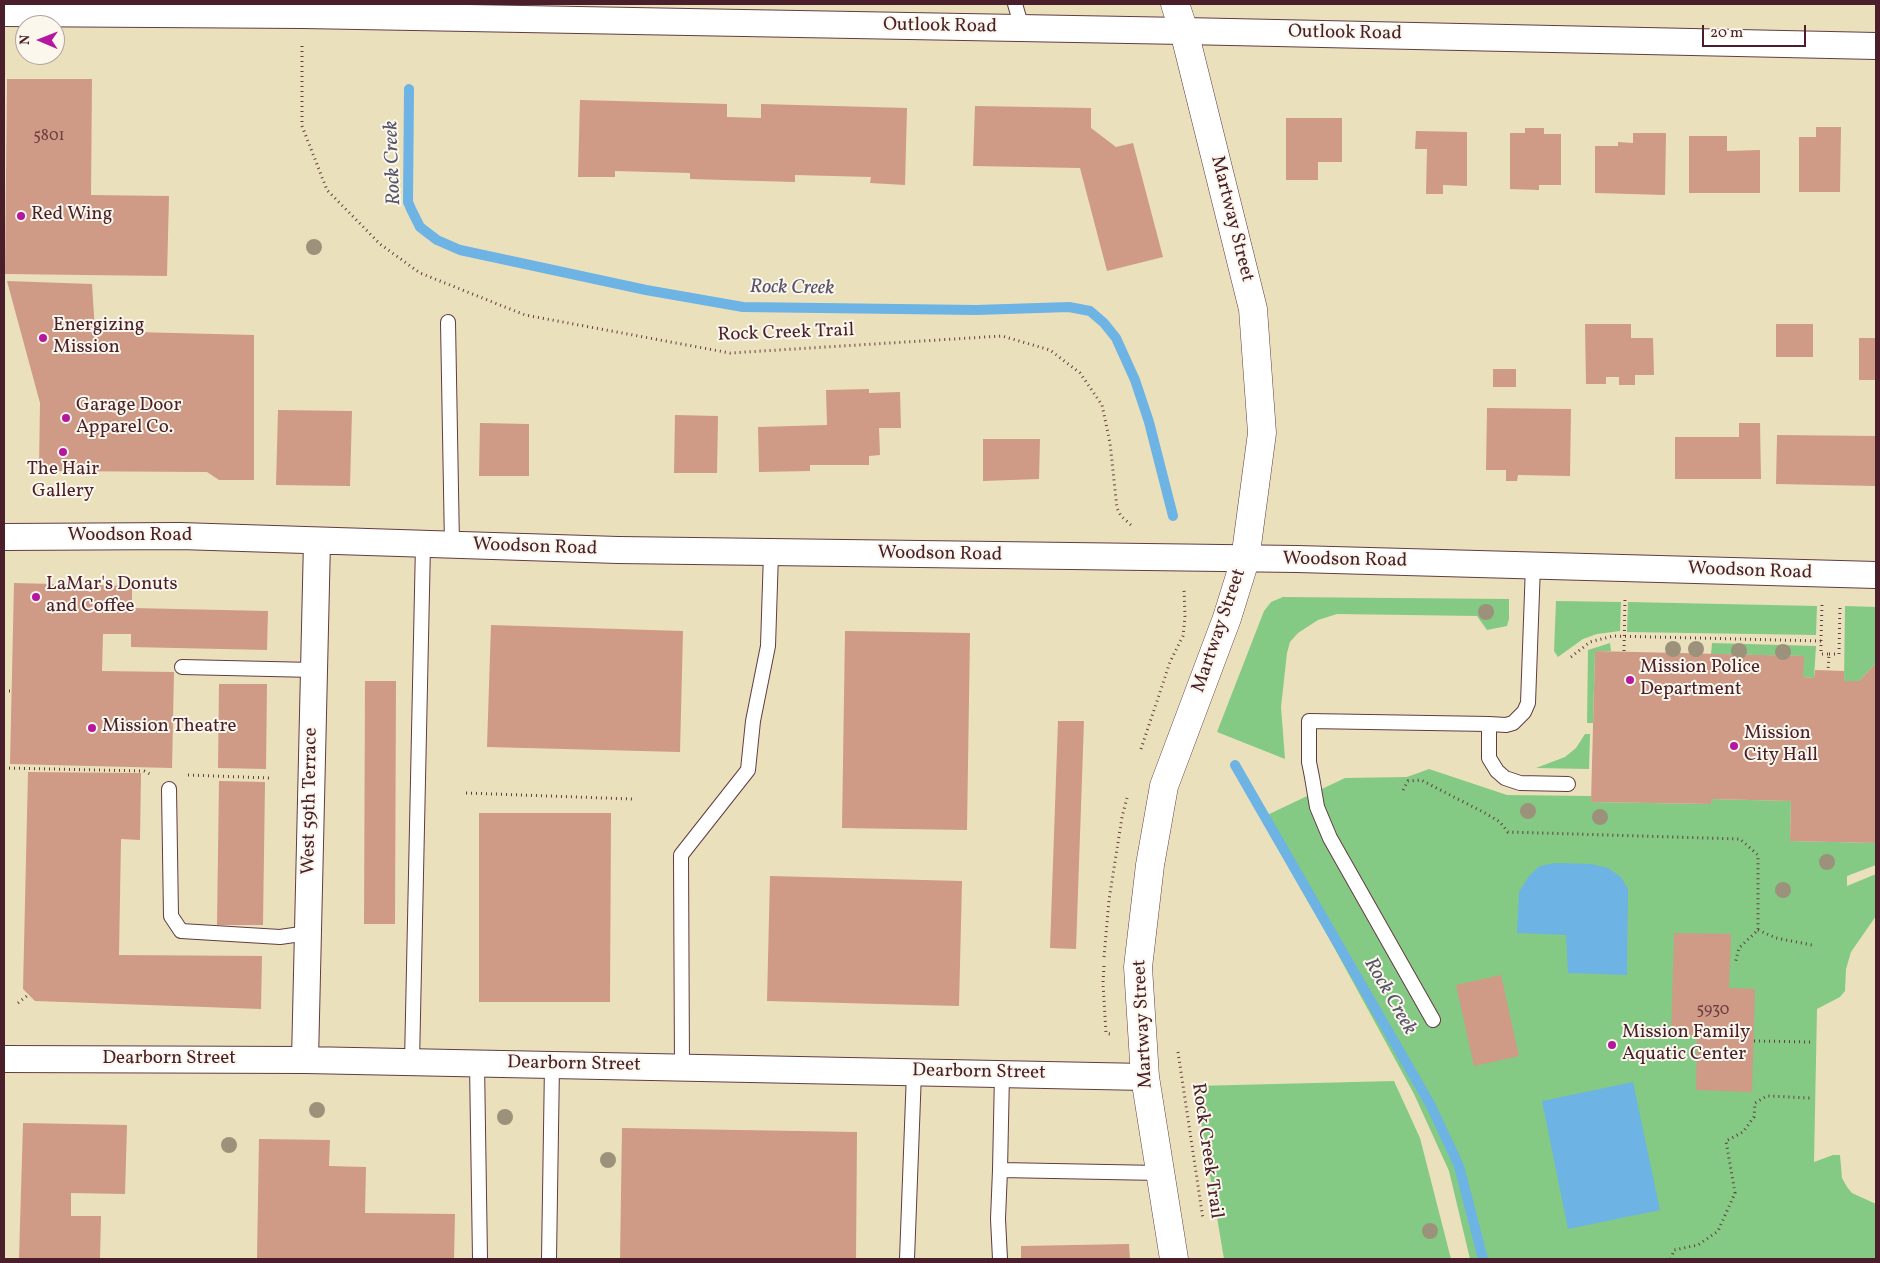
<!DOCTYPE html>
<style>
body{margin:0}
#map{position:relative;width:1880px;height:1263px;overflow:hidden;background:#ebe0bc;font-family:Vollkorn,serif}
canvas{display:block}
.frame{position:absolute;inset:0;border:5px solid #4a1f2b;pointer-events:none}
.north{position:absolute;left:15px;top:15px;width:50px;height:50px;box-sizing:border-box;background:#fbf7ec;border:1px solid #b4a19f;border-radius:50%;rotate:271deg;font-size:14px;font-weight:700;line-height:20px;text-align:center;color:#4a1f2b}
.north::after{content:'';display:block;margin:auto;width:18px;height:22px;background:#b5179e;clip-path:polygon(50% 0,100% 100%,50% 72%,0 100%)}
.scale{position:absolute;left:1702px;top:25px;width:104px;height:22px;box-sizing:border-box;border:2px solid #4a1f2b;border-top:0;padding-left:6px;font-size:15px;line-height:18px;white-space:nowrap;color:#4a1f2b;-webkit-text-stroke:4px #fbf7ec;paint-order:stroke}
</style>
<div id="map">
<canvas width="1880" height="1263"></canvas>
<div class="frame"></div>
<div class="north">N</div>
<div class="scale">20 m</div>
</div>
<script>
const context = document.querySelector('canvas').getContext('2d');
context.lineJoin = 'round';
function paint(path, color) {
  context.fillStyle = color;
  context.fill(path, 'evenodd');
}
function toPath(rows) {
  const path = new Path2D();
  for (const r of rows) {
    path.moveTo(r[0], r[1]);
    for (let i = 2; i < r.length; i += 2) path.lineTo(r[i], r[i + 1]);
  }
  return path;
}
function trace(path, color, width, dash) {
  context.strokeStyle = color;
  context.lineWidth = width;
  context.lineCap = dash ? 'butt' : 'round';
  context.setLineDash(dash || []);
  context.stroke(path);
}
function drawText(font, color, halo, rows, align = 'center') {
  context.font = font + ' Vollkorn,serif';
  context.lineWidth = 4;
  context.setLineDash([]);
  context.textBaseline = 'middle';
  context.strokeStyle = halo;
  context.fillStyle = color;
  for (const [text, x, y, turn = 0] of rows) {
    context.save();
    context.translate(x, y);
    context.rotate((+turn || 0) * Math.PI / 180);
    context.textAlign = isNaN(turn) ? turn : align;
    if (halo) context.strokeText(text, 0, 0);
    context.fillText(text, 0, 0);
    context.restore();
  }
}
paint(toPath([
 [1283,597,1509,599,1509,619,1507,626,1487,630,1477,616,1337,614,1318,620,1298,633,1290,642,1287,653,1281,707,1285,759,1217,732,1264,611,1271,602],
 [1556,601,1621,602,1620,631,1597,634,1583,639,1558,657,1554,651],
 [1628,602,1817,606,1816,635,1627,632],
 [1845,606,1876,607,1876,663,1859,681,1844,681],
 [1610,643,1611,651,1595,651,1593,723,1587,723,1588,650],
 [1712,643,1816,646,1814,678,1803,677,1803,656,1711,654],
 [1585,734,1590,734,1589,769,1536,768,1565,757,1576,748],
 [1429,769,1507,795,1591,796,1591,802,1710,804,1711,799,1791,801,1790,841,1876,843,1876,865,1847,876,1847,886,1876,874,1876,916,1851,952,1846,969,1845,991,1840,997,1817,1009,1814,1162,1833,1155,1840,1155,1842,1178,1847,1187,1852,1193,1876,1204,1876,1259,1470,1259,1449,1171,1414,1094,1263,817,1345,778,1407,777],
 [1394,1081,1420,1138,1451,1259,1224,1259,1195,1086]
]), '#84ca84');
paint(toPath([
 [1555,863,1591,864,1608,868,1621,877,1628,889,1627,975,1568,973,1566,935,1517,933,1519,892,1529,876,1540,866],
 [1633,1082,1660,1210,1568,1229,1542,1101]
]), '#6db3e3');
trace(toPath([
 [409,89,408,202,411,209,420,227,437,240,460,250,646,290,743,307,976,310,1069,307,1090,311,1104,323,1116,338,1135,380,1149,422,1173,516],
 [1235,765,1430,1104,1459,1166,1483,1259]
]), '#6db3e3', 10);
paint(toPath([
 [7,79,92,79,91,195,169,196,167,276,5,274],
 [580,100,727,104,727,117,761,118,761,104,907,108,905,185,870,183,871,177,795,175,795,182,690,179,690,173,615,171,615,177,578,177],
 [975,106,1091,108,1091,128,1116,147,1133,143,1163,257,1107,271,1080,168,973,166],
 [1286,118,1342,118,1342,162,1318,162,1318,180,1286,180],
 [1816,127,1841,127,1840,192,1799,192,1799,137,1816,137],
 [1525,128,1544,128,1544,134,1561,134,1561,185,1539,185,1539,190,1510,189,1510,133,1525,133],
 [1416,131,1467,132,1467,186,1443,185,1443,194,1426,194,1427,149,1415,149],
 [1633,133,1666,133,1665,195,1595,193,1595,146,1618,146,1618,142,1633,143],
 [1689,136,1727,136,1727,151,1760,150,1760,193,1689,193],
 [7,281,92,284,95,331,254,335,254,480,219,480,207,472,39,471,40,403],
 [1585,324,1631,324,1631,338,1653,338,1654,375,1635,375,1635,385,1619,385,1619,377,1606,377,1606,384,1586,384],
 [1776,324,1813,324,1813,357,1776,357],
 [1859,338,1876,338,1876,380,1859,380],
 [1493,369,1516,369,1516,387,1493,387],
 [869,389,869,393,900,392,901,428,879,428,880,455,869,456,869,465,810,465,810,471,759,472,758,427,827,425,826,390],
 [1487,408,1571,409,1570,476,1518,475,1517,481,1506,481,1506,470,1486,470],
 [278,410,352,411,350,486,276,485],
 [675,415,718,416,717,473,674,473],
 [480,423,529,424,529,476,479,476],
 [1739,423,1760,423,1761,479,1675,479,1675,437,1739,437],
 [1777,435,1876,436,1876,486,1776,484],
 [983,439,1040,439,1039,479,983,481],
 [14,583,132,586,132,608,268,611,267,650,131,647,131,634,103,634,102,671,174,672,172,768,10,764],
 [491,625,683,631,680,752,487,747],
 [845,631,970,633,967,830,842,828],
 [1595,651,1804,656,1803,677,1814,678,1815,670,1844,671,1844,681,1859,681,1876,663,1876,843,1790,841,1791,801,1711,799,1711,804,1591,802],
 [365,681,396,681,395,924,364,924],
 [219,684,267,684,266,769,218,768],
 [1058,721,1084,721,1076,949,1050,948],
 [28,772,141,773,140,840,121,839,119,955,262,956,261,1009,35,1001,23,989],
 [219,781,265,782,263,925,217,925],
 [479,813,611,813,610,1002,479,1002],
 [770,876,962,881,959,1006,767,1001],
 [1674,933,1731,934,1729,988,1755,989,1752,1092,1696,1090,1697,1035,1671,1035],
 [1501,975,1519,1056,1474,1066,1456,985],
 [23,1123,127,1125,125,1194,71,1193,71,1216,101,1216,100,1259,19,1259],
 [622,1128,857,1132,856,1259,620,1259],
 [259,1139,330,1140,329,1166,366,1167,365,1213,455,1214,454,1259,257,1259],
 [1129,1244,1130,1259,1021,1259,1021,1246]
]), '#cf9a86');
const service = toPath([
 [1015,4,1022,28],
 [448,322,452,545],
 [182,667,314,670],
 [1489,724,1506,725,1513,723,1524,712,1528,703,1533,565],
 [169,789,171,916,181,931,280,937,308,933],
 [1433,1020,1330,838,1317,807,1312,777,1309,762,1309,721,1489,724,1489,758,1497,771,1505,778,1520,783,1568,784],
 [412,1062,423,544],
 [477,1063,480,1259],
 [682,1068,681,855,748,770,753,721,768,646,771,553],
 [1002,1074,1000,1170,1160,1173],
 [549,1259,552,1065],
 [907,1259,914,1072],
 [1000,1259,998,1219,1000,1170]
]);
const minor = toPath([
 [4,13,303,15,1184,31,1876,46],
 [4,537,180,536,618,550,1297,559,1876,575],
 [4,1059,305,1060,1145,1077],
 [305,1060,317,541]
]);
const tertiary = toPath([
 [1174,1259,1145,1077,1138,967,1150,865,1164,786,1227,618,1245,560,1262,433,1253,309,1184,31,1175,4]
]);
trace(service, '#623c41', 16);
trace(minor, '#623c41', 28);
trace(tertiary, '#623c41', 29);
trace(toPath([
 [302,46,302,126,327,190,380,244,420,273,525,315,730,353,1002,336,1050,350,1080,373,1102,405,1110,443,1117,508,1121,516,1131,525],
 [1821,641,1822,604],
 [1624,651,1625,599],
 [1829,654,1839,654,1840,605],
 [1571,657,1590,642,1613,636,1821,641,1821,654,1829,654,1828,671],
 [4,691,12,691],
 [1141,749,1170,662,1183,636,1185,617,1184,588],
 [4,768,144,771,150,774],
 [188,775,270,778],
 [1403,790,1408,781,1421,780,1485,813,1500,822,1508,832,1740,839,1758,855,1758,930,1739,948,1735,964],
 [466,793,632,799],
 [1758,930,1776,938,1812,945],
 [1104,957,1109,900,1122,817,1127,798],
 [1104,966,1103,983,1106,1033,1110,1034],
 [18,1003,28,995],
 [1754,1041,1811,1042],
 [1178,1052,1203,1219],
 [1671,1259,1674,1250,1698,1245,1718,1231,1735,1193,1726,1141,1743,1132,1754,1117,1755,1103,1767,1096,1811,1098]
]), '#623c41', 3, [1, 4]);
trace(service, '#fff', 14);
trace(minor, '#fff', 26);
trace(tertiary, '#fff', 28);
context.fillStyle = '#9c927b';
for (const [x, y] of [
 [314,247],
 [1486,612],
 [1673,649],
 [1696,649],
 [1739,651],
 [1783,652],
 [1528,811],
 [1600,817],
 [1827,862],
 [1783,890],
 [317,1110],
 [505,1117],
 [229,1145],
 [608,1160],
 [1430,1231]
]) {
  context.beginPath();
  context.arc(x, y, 8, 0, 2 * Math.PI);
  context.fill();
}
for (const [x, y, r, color] of [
 [21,216,5,"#b5179e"],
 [43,338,5,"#b5179e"],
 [66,418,5,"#b5179e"],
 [63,452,5,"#b5179e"],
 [36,597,5,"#b5179e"],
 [1630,680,5,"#b5179e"],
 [92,728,5,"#b5179e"],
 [1734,746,5,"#b5179e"],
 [1612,1045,5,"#b5179e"]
]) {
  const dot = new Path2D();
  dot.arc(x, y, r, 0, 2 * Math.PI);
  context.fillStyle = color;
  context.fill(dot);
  trace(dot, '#fbf7ec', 2);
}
drawText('16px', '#6b3e42', null, [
 ["5801",49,137],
 ["5930",1713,1011]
]);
drawText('19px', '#4a1f2b', '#fbf7ec', [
 ["Outlook Road",940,27,1],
 ["Outlook Road",1345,34,1],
 ["Martway Street",1231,219,76],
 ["Rock Creek Trail",786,334,-2],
 ["Woodson Road",130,537],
 ["Woodson Road",535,548,2],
 ["Woodson Road",940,555,1],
 ["Woodson Road",1345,561,1],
 ["Woodson Road",1750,572,2],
 ["Martway Street",1220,631,-71],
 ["West 59th Terrace",311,801,-89],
 ["Martway Street",1144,1024,-93],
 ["Dearborn Street",169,1060],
 ["Dearborn Street",574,1065,1],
 ["Dearborn Street",979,1073,1],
 ["Rock Creek Trail",1206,1151,82]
]);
drawText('19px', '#4a1f2b', '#fbf7ec', [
 ["Red Wing",31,216],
 ["Energizing",53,327],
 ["Mission",53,349],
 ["Garage Door",76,407],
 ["Apparel Co.",76,429],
 ["The Hair",63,471,"center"],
 ["Gallery",63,493,"center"],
 ["LaMar's Donuts",46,586],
 ["and Coffee",46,608],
 ["Mission Police",1640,669],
 ["Department",1640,691],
 ["Mission Theatre",102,728],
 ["Mission",1744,735],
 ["City Hall",1744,757],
 ["Mission Family",1622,1034],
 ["Aquatic Center",1622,1056]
], 'left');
drawText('italic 20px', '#56536b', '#fbf7ec', [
 ["Rock Creek",394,163,-92],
 ["Rock Creek",792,289,1],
 ["Rock Creek",1389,997,60]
]);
</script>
